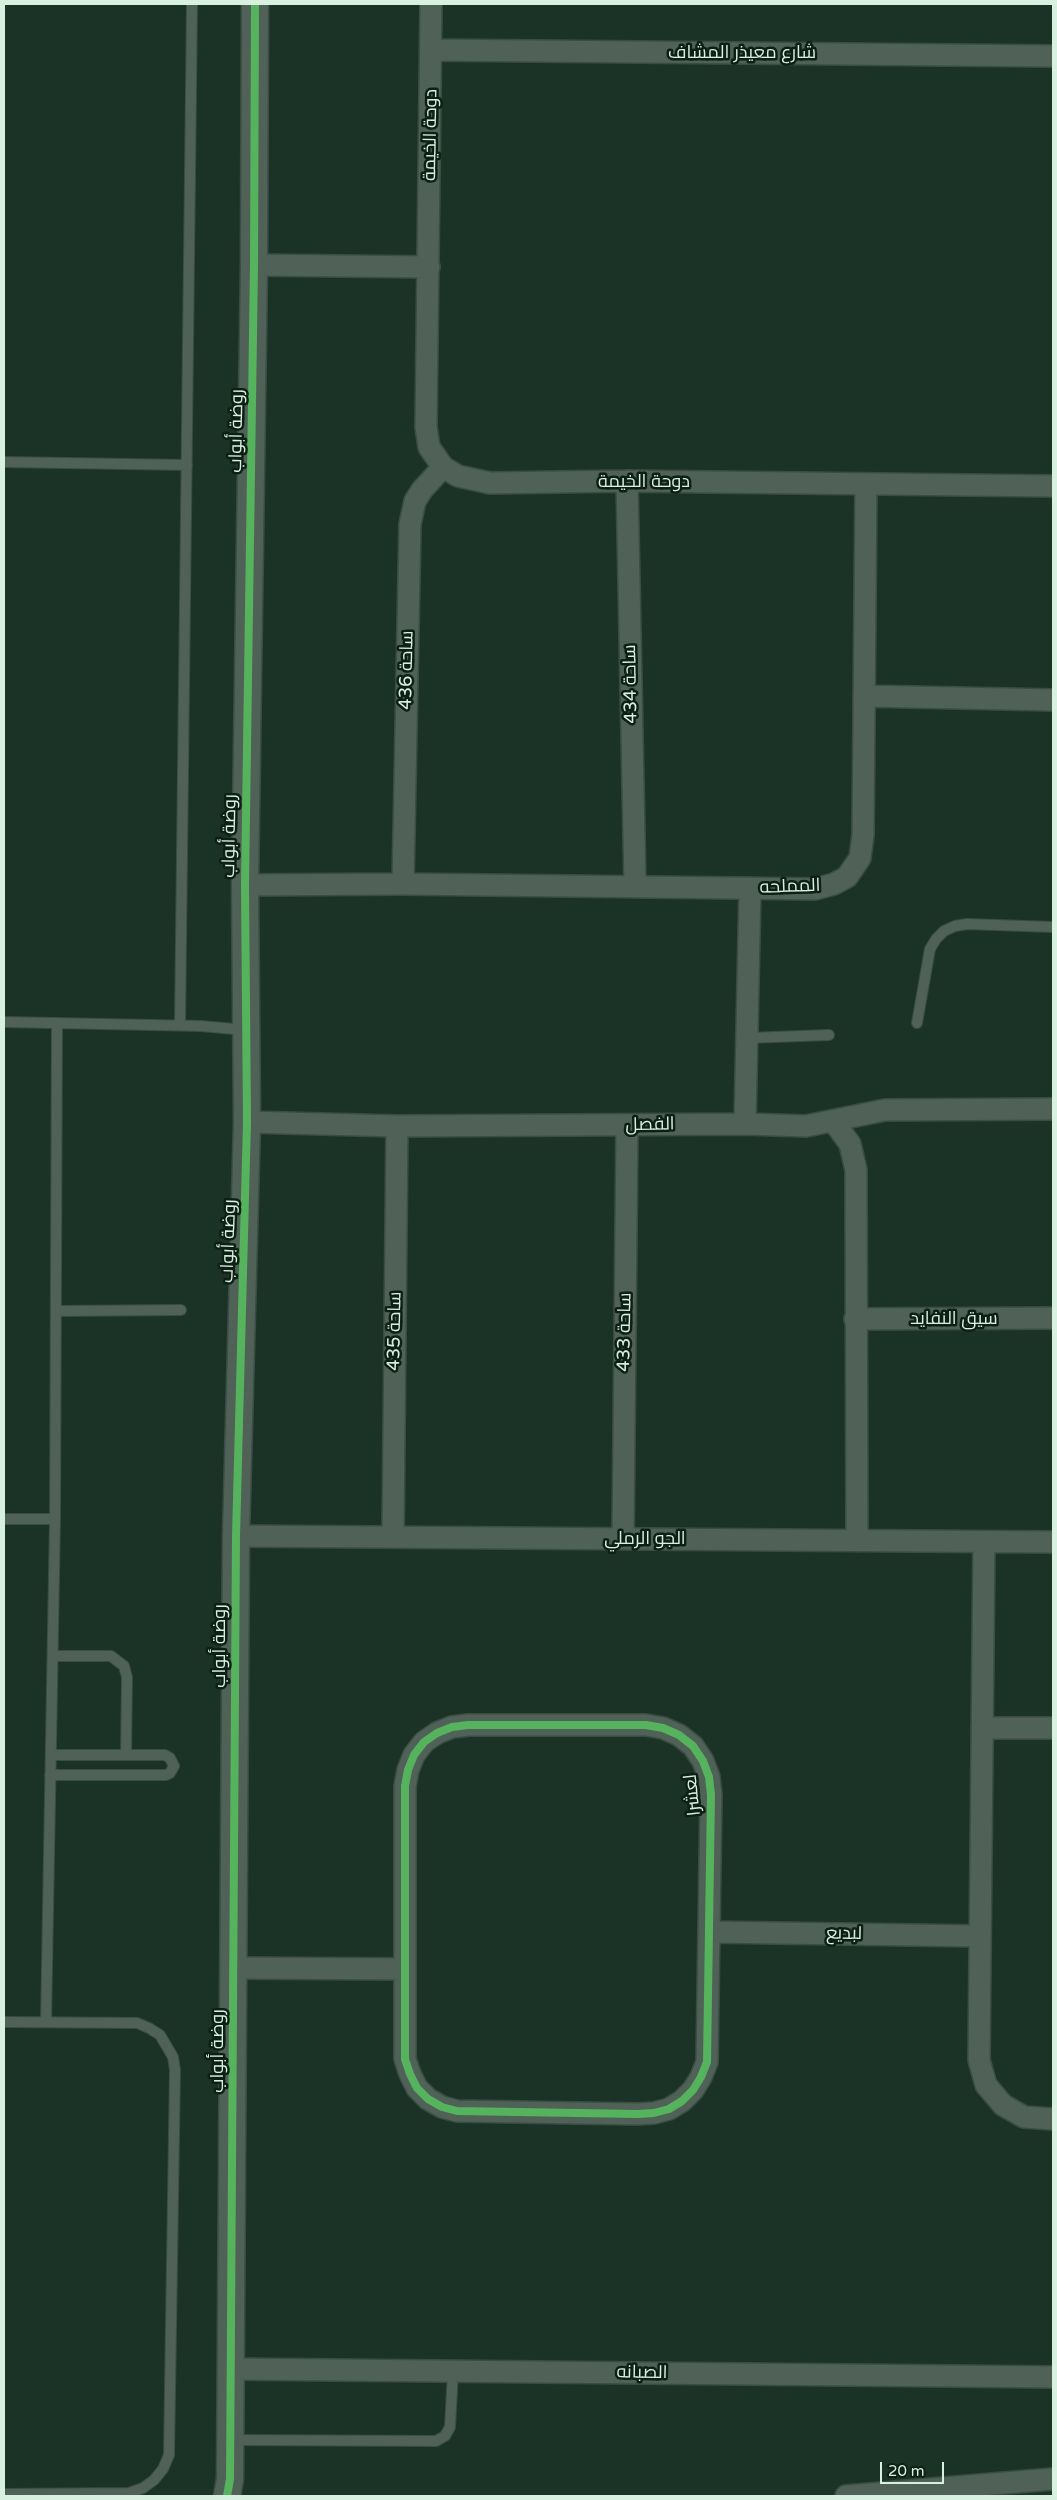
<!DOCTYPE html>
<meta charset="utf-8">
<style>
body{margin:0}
#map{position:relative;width:1057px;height:2500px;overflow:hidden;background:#1b3327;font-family:"Varela Round",sans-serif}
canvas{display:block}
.frame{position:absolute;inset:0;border:5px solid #d8f0e0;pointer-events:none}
.scale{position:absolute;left:880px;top:2462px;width:64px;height:22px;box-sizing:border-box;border:2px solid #d8f0e0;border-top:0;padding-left:6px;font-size:15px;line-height:18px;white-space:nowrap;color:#d8f0e0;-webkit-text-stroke:4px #0e2015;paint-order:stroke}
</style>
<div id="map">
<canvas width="1057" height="2500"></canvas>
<div class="frame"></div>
<div class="scale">20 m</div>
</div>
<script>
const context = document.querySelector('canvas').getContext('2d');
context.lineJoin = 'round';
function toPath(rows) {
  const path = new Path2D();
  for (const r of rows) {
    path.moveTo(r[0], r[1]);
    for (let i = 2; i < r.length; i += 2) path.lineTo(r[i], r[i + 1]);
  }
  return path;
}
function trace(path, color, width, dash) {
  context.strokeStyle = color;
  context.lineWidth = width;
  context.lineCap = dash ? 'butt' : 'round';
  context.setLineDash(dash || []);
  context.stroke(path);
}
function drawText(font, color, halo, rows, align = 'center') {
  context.font = font + ' "Varela Round",Cairo,sans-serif';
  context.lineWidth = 5;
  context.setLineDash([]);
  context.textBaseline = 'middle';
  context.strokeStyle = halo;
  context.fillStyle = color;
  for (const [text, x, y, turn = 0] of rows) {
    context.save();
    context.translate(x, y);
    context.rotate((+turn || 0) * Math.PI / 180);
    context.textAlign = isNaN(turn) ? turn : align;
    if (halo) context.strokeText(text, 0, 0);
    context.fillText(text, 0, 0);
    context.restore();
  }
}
const service = toPath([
 [4,462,187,465],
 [4,1022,201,1026,245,1030],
 [917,1023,930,949,936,939,944,931,955,926,967,924,1053,927],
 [180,1025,192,4],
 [747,1038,829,1035],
 [56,1311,181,1310],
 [4,1519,55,1519],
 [53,1656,111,1656,124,1666,127,1677,126,1755],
 [50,1775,166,1775,170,1773,174,1766,170,1758,165,1755,51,1755],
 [4,2022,137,2023,149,2028,160,2035,173,2057,175,2070,169,2455,163,2469,154,2480,143,2488,129,2493,4,2494],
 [46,2022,55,1519,57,1023],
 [231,2440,436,2441,445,2436,450,2427,453,2371]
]);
const minor = toPath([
 [431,4,426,427,429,447,443,467,458,476,490,483,627,481,1053,486],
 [431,50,1053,56],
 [254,265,429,267],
 [627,481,635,886],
 [864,696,1053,700],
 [403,884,410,524,415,501,422,490,443,467],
 [245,885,403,884,815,889,834,884,847,877,860,858,863,835,866,484],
 [247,1122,397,1126,745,1124,806,1126,885,1110,1052,1109],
 [834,1122,850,1144,856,1170,857,1541],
 [745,1124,750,888],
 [855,1319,1053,1318],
 [236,1536,1053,1542],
 [393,1537,397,1126],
 [623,1539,627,1126],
 [984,1542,979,2060,986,2085,1003,2105,1024,2117,1053,2119],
 [468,1725,646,1725,663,1728,679,1735,693,1746,703,1761,709,1777,711,1795,707,2062,701,2077,693,2090,682,2101,669,2109,654,2113,638,2114,457,2111,442,2107,428,2099,417,2088,410,2074,405,2059,405,1786,408,1770,414,1755,424,1742,437,1733,452,1727,468,1725],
 [982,1728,1053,1728],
 [709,1932,980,1936],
 [233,1968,405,1969],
 [230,2369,1053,2377],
 [846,2496,1053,2479]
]);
const tertiary = toPath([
 [227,2496,230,2479,236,1536,247,1122,245,885,254,265,255,4]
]);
trace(service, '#3a4d42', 12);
trace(minor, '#3a4d42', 24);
trace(tertiary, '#3a4d42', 29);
trace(service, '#506157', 10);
trace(minor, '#506157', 21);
trace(tertiary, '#506157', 26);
trace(toPath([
 [468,1725,646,1725,663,1728,679,1735,693,1746,703,1761,709,1777,711,1795,707,2062,701,2077,693,2090,682,2101,669,2109,654,2113,638,2114,457,2111,442,2107,428,2099,417,2088,410,2074,405,2059,405,1786,408,1770,414,1755,424,1742,437,1733,452,1727,468,1725],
 [227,2496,230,2479,236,1536,247,1122,245,885,254,265,255,4]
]), '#56b35d', 8);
drawText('18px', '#d8f0e0', '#0e2015', [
 ["شارع معيذر المشاف",742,53],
 ["دوحة الخيمة",431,135,-89],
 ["روضة أبواب",237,431,-89],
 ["دوحة الخيمة",644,482],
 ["ساحة 436",407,670,-89],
 ["ساحة 434",631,684,-91],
 ["روضة أبواب",230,836,-89],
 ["المملحه",790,887,-2],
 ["الفصل",650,1125,-1],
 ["روضة أبواب",229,1241,-88],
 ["سيق النفايد",954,1319],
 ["ساحة 435",395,1331,-89],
 ["ساحة 433",625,1332,-89],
 ["الجو الرملي",645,1539],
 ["روضة أبواب",220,1646,-90],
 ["لعشرا",693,1795,-96],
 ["لبديع",844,1934,1],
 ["روضة أبواب",218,2051,-90],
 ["الصبانه",642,2373,1]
]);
</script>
